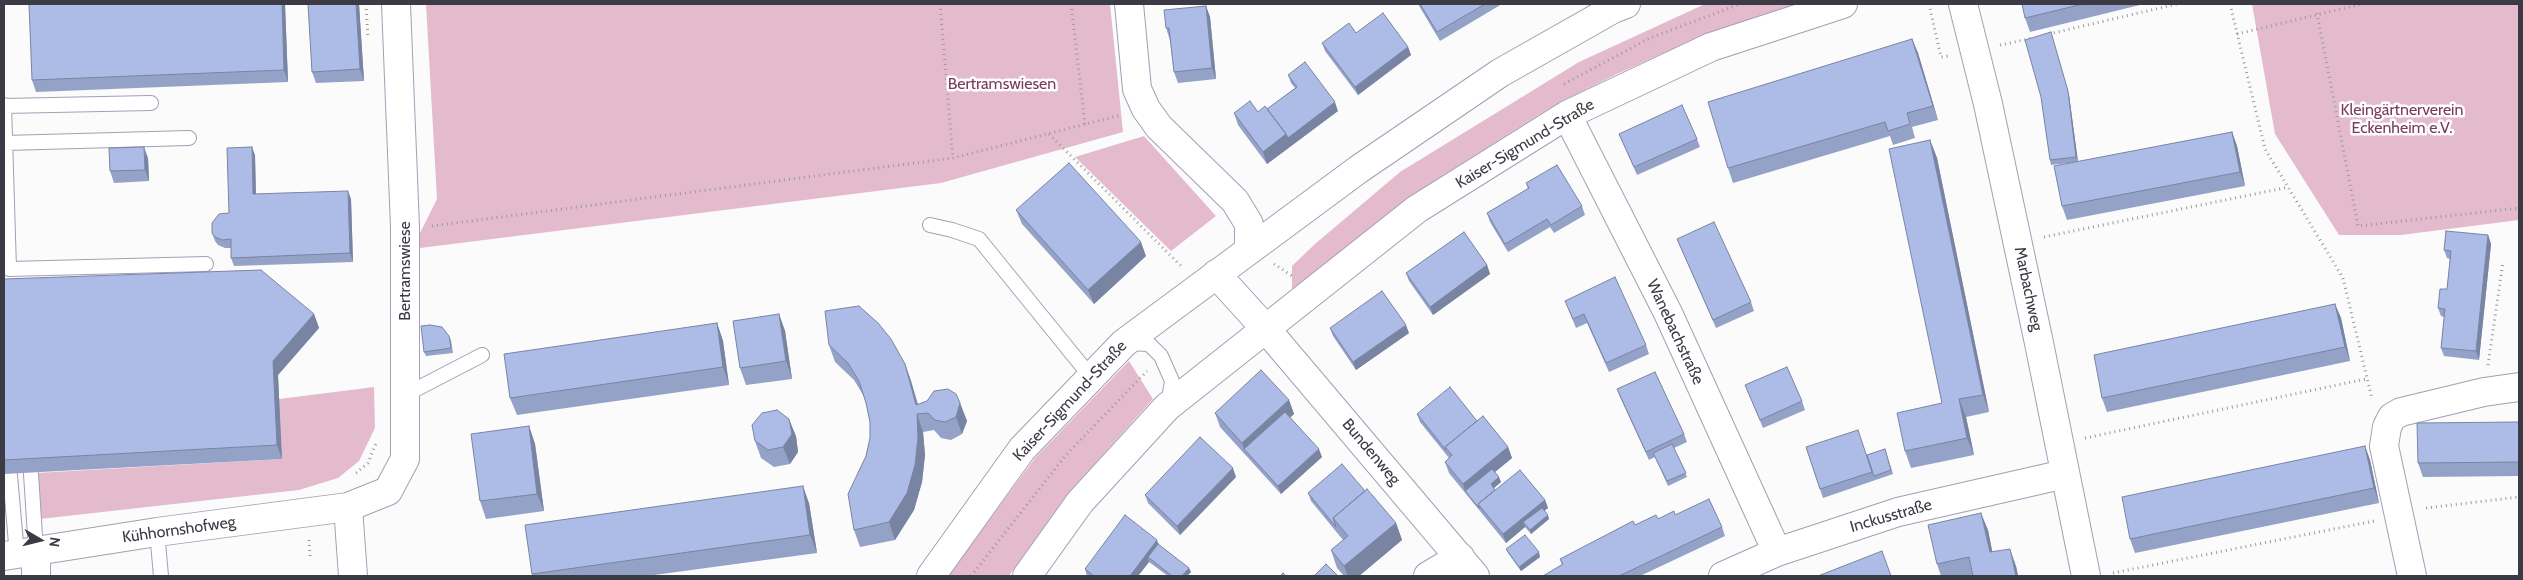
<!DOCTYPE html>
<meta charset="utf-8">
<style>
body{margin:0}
#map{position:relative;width:2523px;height:580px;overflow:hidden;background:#fbfbfb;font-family:Cabin,sans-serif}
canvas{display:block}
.frame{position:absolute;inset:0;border:5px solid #3c3a44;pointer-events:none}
.north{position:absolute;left:15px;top:515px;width:50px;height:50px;-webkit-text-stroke:4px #fff;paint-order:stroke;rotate:98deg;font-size:14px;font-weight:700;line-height:20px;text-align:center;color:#3c3a44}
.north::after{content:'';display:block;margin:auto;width:18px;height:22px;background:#3c3a44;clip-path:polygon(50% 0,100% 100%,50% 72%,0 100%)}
</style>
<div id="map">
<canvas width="2523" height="580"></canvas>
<div class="frame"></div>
<div class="north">N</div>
</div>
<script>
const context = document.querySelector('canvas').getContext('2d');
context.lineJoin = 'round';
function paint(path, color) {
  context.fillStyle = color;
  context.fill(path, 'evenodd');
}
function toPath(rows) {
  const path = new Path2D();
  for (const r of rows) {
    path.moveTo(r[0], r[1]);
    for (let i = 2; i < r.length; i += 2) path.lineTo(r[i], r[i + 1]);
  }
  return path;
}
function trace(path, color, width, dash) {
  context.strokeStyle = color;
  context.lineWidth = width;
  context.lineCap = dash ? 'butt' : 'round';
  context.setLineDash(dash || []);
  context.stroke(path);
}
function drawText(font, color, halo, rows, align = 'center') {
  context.font = font + ' Cabin,sans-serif';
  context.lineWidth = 5;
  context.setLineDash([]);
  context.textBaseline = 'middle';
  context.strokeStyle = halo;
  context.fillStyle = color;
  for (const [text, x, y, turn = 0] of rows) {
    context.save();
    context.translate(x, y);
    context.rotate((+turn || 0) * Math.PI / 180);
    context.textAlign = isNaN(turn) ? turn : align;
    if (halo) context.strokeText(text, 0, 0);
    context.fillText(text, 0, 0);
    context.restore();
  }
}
paint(toPath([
 [426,4,1110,4,1123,132,941,183,412,249,437,199],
 [1705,4,1803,4,1711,32,1617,74,1551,107,1413,194,1292,297,1292,266,1315,244,1400,172,1579,62],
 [2252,4,2519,4,2519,220,2401,235,2339,235,2275,134],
 [1144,136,1216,216,1171,251,1075,157],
 [1129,361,1153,399,1069,492,1009,576,948,576,1035,458],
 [374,387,375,428,359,461,338,478,299,490,40,519,36,473,282,459,279,399]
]), '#e4bbcd');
const service = toPath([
 [4,105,9,269,206,264],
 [4,106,151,103],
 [5,143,189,138],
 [930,225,952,230,979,239,1091,377],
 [1128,343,1149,344,1161,356,1172,381,1168,404],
 [405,395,482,355],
 [31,474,36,551],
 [10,475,17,555],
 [157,532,161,576]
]);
const minor = toPath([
 [1129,4,1137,89,1146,109,1159,127,1235,201,1249,224,1249,248],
 [1567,115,1668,313,1777,552],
 [1216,274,1266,329,1475,576],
 [348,507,353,576],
 [36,551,36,576],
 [4,556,157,532,348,507,388,491,405,459,405,227,396,4],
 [931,576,1022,449,1124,343,1359,169,1500,73,1613,9,1626,4],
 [1027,576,1080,502,1167,407,1417,209,1567,115,1711,47,1843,4],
 [1428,576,1460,557],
 [1723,576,1777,552,1898,512,2065,474],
 [2412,576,2384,446,2387,427,2392,417,2401,412,2484,392,2519,387]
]);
const secondary = toPath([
 [1963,4,1988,104,2039,343,2086,576]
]);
trace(service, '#a49eb6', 16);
trace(minor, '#a49eb6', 30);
trace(secondary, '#a49eb6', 30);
trace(toPath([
 [366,4,368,38],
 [940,4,953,158],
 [1071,4,1085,124],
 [1929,4,1941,57,1948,56],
 [2230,4,2265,149,2343,278,2372,399],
 [2317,13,2358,226,2519,208],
 [2049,34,2177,4],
 [2237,34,2362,4],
 [2000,45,2033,38],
 [1564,84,1650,38,1740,4],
 [1049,134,1182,267],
 [432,226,953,158,1121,115],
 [2044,237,2289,187],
 [1274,264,1292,276],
 [2488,365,2503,262],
 [2085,438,2366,379],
 [356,473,368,463,377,441],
 [2426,508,2519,497],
 [309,540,310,557],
 [2113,573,2374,521],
 [971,576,1066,455,1147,371]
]), '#9a999e', 3, [1, 4]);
trace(service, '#fff', 14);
trace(minor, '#fff', 28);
trace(secondary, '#fff', 28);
paint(toPath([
 [285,4,288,82,36,92,32,80],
 [359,4,364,81,316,83,312,72],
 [1418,4,1502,4,1440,41],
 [2022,4,2144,4,2030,32,2025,18],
 [1206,6,1210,17,1216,79,1178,83,1174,72,1170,40,1166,28],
 [1356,33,1408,47,1411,55,1358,95,1325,51,1322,43],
 [1912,39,1918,53,1938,120,1912,127,1915,138,1893,145,1890,136,1733,183,1728,168],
 [1288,75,1338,111,1267,164,1238,125,1234,113,1258,112,1267,109,1295,88,1291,83],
 [2069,95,2078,162,2051,165,2050,160],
 [2232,132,2237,146,2245,186,2067,220,2062,206],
 [1619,134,1697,139,1700,147,1637,175],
 [1930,140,1937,158,1989,412,1966,417,1974,455,1911,468,1905,451,1942,403],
 [255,155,256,194,351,199,353,262,234,266,231,258,231,248,225,248,218,245,215,241,212,233,229,213],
 [148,158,149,181,114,183,110,171],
 [1526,183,1582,206,1585,215,1554,233,1550,227,1508,252,1490,222,1487,213,1528,189],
 [1016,210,1146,256,1094,304,1022,224],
 [2488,235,2491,244,2479,360,2444,356,2441,348,2444,317,2441,316,2438,308,2447,289,2450,259,2447,258,2444,250],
 [1677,239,1751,302,1754,311,1716,328],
 [1487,265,1490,274,1433,315,1409,281,1406,273],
 [4,279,314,314,319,328,278,375,282,459,4,474],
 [1565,301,1646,345,1649,354,1609,372,1587,323,1576,328],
 [2335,304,2341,318,2350,361,2107,412,2102,398],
 [779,314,785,331,792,379,746,385,740,368],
 [717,323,723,341,729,385,517,415,510,398],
 [1330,328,1409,333,1356,370,1333,336],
 [449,336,451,340,453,353,426,356,424,352],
 [829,345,905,364,911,381,918,404,960,403,967,421,962,434,951,440,941,438,934,430,923,432,925,455,922,482,914,510,895,540,860,547,854,530,866,456,870,438,870,422,866,403,865,398,854,380,835,362],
 [1745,385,1802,401,1805,410,1763,428],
 [1617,389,1684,434,1687,442,1674,448,1687,477,1668,486,1655,457,1649,460,1620,397],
 [1289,400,1294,414,1290,417,1322,457,1281,494,1220,427,1215,413],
 [1417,414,1477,421,1508,447,1512,458,1495,472,1501,482,1494,488,1495,490,1545,500,1548,508,1544,511,1549,519,1531,534,1525,527,1506,543,1449,473,1445,462,1449,458,1420,422],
 [2519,422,2519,476,2423,477,2418,463],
 [529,426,535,444,544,511,486,519,480,501],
 [796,436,798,452,790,464,774,467,761,458,755,441],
 [2365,446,2370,460,2379,503,2135,553,2130,539],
 [1806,447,1867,455,1885,449,1893,474,1823,498],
 [1236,477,1180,535,1148,503,1145,495],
 [1365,491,1396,523,1402,540,1359,576,1344,576,1337,568,1331,550,1343,540,1311,501,1308,493],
 [809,503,817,553,647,576,532,576,532,574],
 [1675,515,1722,527,1725,536,1640,576,1543,576,1562,565,1560,559,1635,525],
 [1988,530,1992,552,2016,566,2018,576,1973,576,1973,575,1967,576,1941,576,1937,564],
 [1158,544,1191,572,1187,576,1168,576,1149,562,1138,576,1087,576,1085,569],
 [1506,549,1540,557,1521,571,1508,553]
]), '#95a2c7');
paint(toPath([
 [282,4,285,4,288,82,284,70],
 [356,4,359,4,364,81,360,69],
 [1206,6,1210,17,1216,79,1212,68],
 [2052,37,2069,95,2078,162,2076,157],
 [1912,39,1918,53,1938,120,1933,106],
 [1408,47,1411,55,1358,95,1355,87],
 [1335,102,1338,111,1267,164,1263,152,1286,134],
 [2232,132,2237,146,2245,186,2240,172],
 [1930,140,1937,158,1989,412,1983,395],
 [144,147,148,158,149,181,145,170],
 [252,147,255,155,256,202,253,194],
 [348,191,351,199,353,262,350,253],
 [2488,235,2491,244,2479,360,2476,351],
 [1141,242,1146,256,1094,304,1088,290],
 [1487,265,1490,274,1433,315,1430,307],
 [2335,304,2341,318,2350,361,2345,347],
 [314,314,319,328,278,375,282,459,277,445,273,361],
 [779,314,785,331,792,379,786,361],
 [717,323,723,341,729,385,723,367],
 [1406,325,1409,333,1356,370,1353,362],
 [905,364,911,381,920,414,916,405],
 [1959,399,1966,417,1974,455,1967,438],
 [1289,400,1294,414,1250,455,1244,449,1242,443],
 [960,403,967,421,962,434,956,417],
 [917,414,923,432,925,455,922,482,914,510,895,540,889,522],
 [789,419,796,436,798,452,790,464,783,447],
 [529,426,535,444,544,511,537,494],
 [2365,446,2370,460,2379,503,2374,488],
 [1508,447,1512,458,1468,494,1465,491,1463,484],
 [1319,449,1322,457,1281,494,1278,486],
 [1233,468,1236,477,1180,535,1177,526],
 [1499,477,1501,482,1493,489,1491,484],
 [803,486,809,503,817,553,810,535],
 [1545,500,1548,508,1526,526,1523,522,1525,527,1506,543,1503,534],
 [1981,513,1988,530,1996,570,1990,552],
 [1548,515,1549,519,1531,534,1530,530],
 [1396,523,1402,540,1359,576,1348,576,1344,566],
 [1157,540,1160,548,1148,557,1149,562,1138,576,1129,576],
 [2010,549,2016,566,2018,576,2016,576],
 [1539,552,1540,557,1521,571,1519,567],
 [1189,568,1191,572,1187,576,1182,576]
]), '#7984a2');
const building = toPath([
 [29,4,282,4,284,70,32,80,29,4],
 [308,4,356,4,360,69,312,72,308,4],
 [1420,4,1485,4,1437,32,1420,4],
 [2022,4,2083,4,2025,18,2022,4],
 [1206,6,1212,68,1174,72,1169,28,1166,28,1164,10,1206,6],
 [1383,13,1408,47,1355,87,1322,43,1349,23,1356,33,1383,13],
 [2051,32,2068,91,2076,157,2050,160,2041,97,2025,40,2051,32],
 [1912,39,1933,106,1907,113,1910,124,1888,131,1885,122,1728,168,1708,102,1912,39],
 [1305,62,1335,102,1288,138,1286,134,1267,109,1297,87,1288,75,1305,62],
 [1250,101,1258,112,1265,106,1286,134,1263,152,1234,113,1250,101],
 [1682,105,1697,139,1634,167,1619,134,1682,105],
 [2232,132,2240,172,2062,206,2054,166,2232,132],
 [1930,140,1983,395,1959,399,1967,438,1905,451,1897,413,1942,403,1889,149,1930,140],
 [144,147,145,170,110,171,109,148,144,147],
 [252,147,253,194,348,191,350,253,231,258,231,239,222,240,215,237,212,233,212,223,219,214,229,213,227,148,252,147],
 [1069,163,1141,242,1088,290,1016,210,1069,163],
 [1557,165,1582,206,1551,225,1547,219,1505,244,1487,213,1529,188,1526,183,1557,165],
 [1714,222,1751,302,1713,320,1677,239,1714,222],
 [2446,231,2488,235,2476,351,2441,348,2445,309,2438,308,2440,289,2447,289,2451,251,2444,250,2446,231],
 [1464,232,1487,265,1430,307,1406,273,1464,232],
 [261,270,314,314,273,361,277,445,4,460,4,279,261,270],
 [1615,277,1646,345,1606,363,1584,314,1573,319,1565,301,1615,277],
 [1382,291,1406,325,1353,362,1330,328,1382,291],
 [2335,304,2345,347,2102,398,2094,355,2335,304],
 [859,306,878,323,891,339,905,364,916,405,927,401,934,391,948,389,956,394,960,403,956,417,945,422,935,420,928,413,917,414,918,437,915,465,907,493,889,522,854,530,848,494,866,456,870,438,870,422,866,403,859,381,848,363,829,345,825,311,859,306],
 [779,314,786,361,740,368,733,321,779,314],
 [717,323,723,367,510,398,504,354,717,323],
 [430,325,442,327,449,336,451,348,424,352,421,326,430,325],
 [1787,367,1802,401,1760,420,1745,385,1787,367],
 [1261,370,1289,400,1242,443,1215,413,1261,370],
 [1655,372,1684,434,1646,452,1617,389,1655,372],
 [1450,387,1477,421,1445,447,1446,450,1417,414,1450,387],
 [777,410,789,419,792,434,783,447,768,450,755,441,752,425,762,413,777,410],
 [1285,412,1319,449,1278,486,1244,449,1285,412],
 [1483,416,1508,447,1463,484,1445,462,1452,455,1445,447,1483,416],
 [2519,422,2519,462,2418,463,2417,423,2519,422],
 [529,426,537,494,480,501,471,434,529,426],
 [1858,430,1872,472,1820,489,1806,447,1858,430],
 [1200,437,1233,468,1177,526,1145,495,1200,437],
 [1672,444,1686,473,1667,481,1653,453,1672,444],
 [2365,446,2374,488,2130,539,2122,497,2365,446],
 [1885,449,1891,470,1874,476,1867,455,1885,449],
 [1342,464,1365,491,1333,518,1336,527,1308,493,1342,464],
 [1492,469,1499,477,1491,484,1495,490,1478,504,1479,508,1465,491,1492,469],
 [1520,470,1545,500,1503,534,1478,504,1520,470],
 [803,486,810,535,532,574,525,525,803,486],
 [1367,489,1396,523,1344,566,1331,550,1348,536,1333,518,1367,489],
 [1709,499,1722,527,1619,576,1543,576,1563,564,1560,559,1633,521,1635,525,1656,515,1658,519,1674,511,1675,515,1709,499],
 [1542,508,1548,515,1530,530,1523,522,1542,508],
 [1981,513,1990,552,2010,549,2016,576,1973,576,1969,557,1937,564,1928,525,1981,513],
 [1125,515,1157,540,1130,576,1094,576,1085,569,1125,515],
 [1525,535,1539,552,1519,567,1506,549,1525,535],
 [1158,544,1189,568,1182,576,1172,576,1148,557,1158,544],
 [1882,551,1891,576,1818,576,1882,551],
 [1326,564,1338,576,1314,576,1326,564],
 [1283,573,1286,576,1280,576,1283,573]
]);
paint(building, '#adbce7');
trace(building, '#7984a2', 1);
drawText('16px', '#793b5a', '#fff', [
 ["Bertramswiesen",1002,84],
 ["Kleingärtnerverein",2402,110],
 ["Eckenheim e.V.",2402,128]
]);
drawText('16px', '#3c3a44', '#fff', [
 ["Kaiser-Sigmund-Straße",1525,144,-31],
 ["Bertramswiese",405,271,-90],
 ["Marbachweg",2028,289,78],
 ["Wanebachstraße",1675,332,65],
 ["Kaiser-Sigmund-Straße",1070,401,-47],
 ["Bundenweg",1371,452,50],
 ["Inckusstraße",1891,516,-16],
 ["Kühhornshofweg",179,530,-8]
]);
</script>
